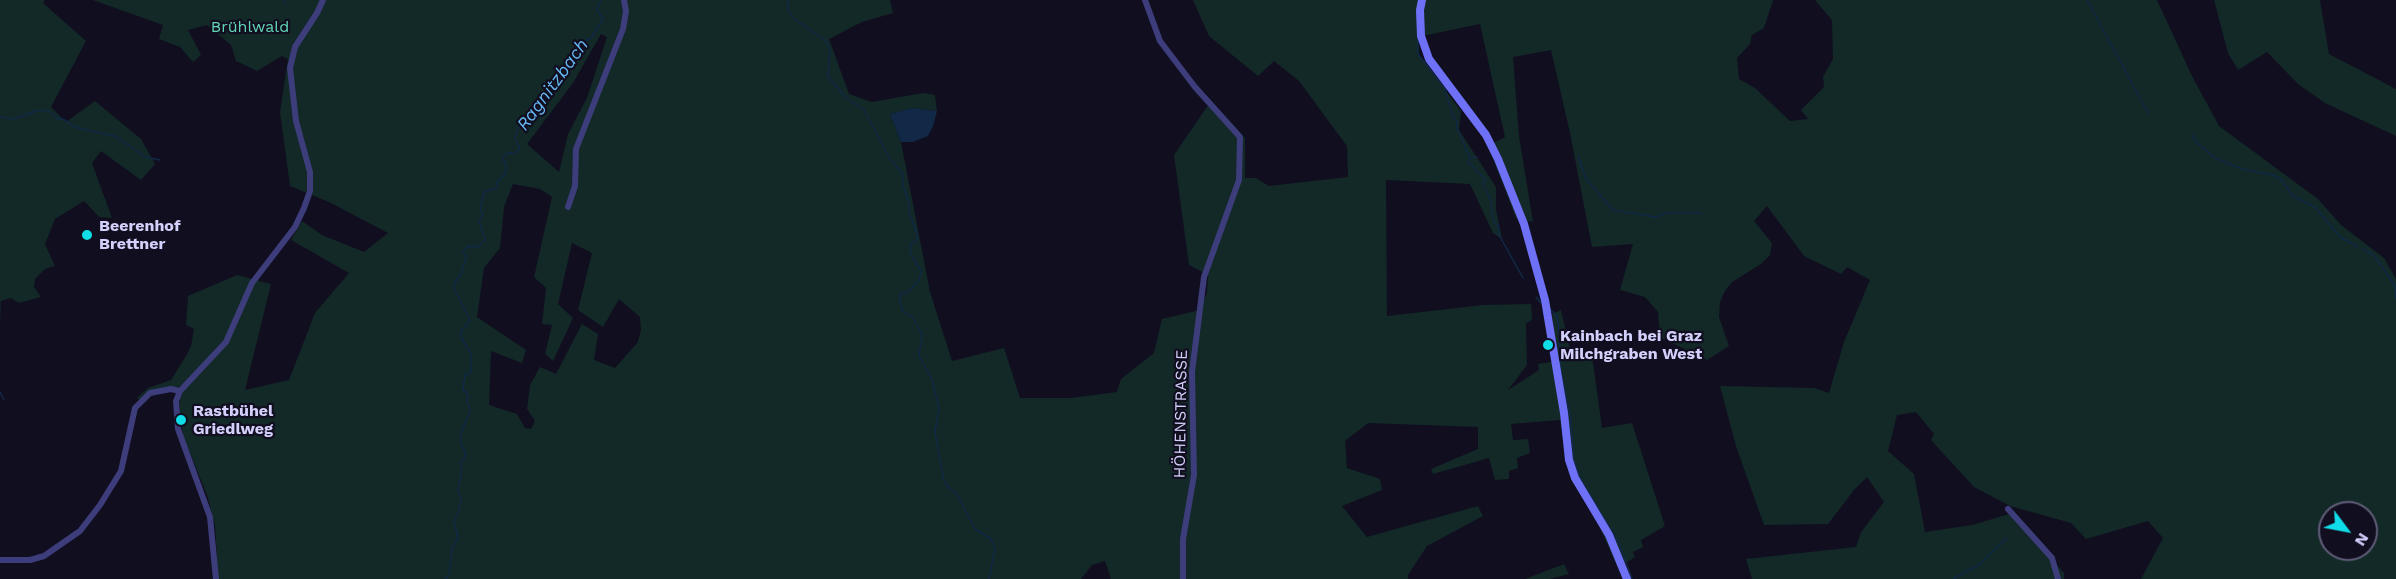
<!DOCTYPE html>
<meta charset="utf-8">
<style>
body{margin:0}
#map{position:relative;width:2396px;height:579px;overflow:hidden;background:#110e20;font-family:"Work Sans",sans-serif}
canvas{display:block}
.north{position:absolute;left:2318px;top:501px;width:60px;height:60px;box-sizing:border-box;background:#110e20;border:2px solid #5f5c78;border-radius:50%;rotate:122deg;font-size:16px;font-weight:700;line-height:24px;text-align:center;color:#d3d0fc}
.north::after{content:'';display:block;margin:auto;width:21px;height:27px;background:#10dde8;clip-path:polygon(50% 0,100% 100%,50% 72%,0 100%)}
</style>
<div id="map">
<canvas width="2396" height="579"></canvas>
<div class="north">N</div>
</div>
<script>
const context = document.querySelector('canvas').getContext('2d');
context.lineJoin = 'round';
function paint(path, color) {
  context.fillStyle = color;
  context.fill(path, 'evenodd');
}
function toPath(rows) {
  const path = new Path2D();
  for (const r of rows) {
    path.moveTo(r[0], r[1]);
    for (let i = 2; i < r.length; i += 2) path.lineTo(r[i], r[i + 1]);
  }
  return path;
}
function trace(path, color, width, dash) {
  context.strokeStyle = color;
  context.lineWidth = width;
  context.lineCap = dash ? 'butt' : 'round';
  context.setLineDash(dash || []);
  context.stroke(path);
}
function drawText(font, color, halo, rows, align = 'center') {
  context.font = font + ' "Work Sans",sans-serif';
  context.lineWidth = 4.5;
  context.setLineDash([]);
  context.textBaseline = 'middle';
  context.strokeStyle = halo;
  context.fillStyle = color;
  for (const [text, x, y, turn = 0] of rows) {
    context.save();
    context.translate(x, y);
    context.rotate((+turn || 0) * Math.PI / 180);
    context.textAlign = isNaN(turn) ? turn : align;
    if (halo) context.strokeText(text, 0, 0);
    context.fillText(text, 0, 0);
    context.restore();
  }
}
paint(toPath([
 [0,0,45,0,43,3,86,41,51,107,66,122,95,101,141,139,155,164,141,180,101,151,92,163,112,218,99,217,84,201,55,219,45,244,55,266,45,269,35,279,34,287,41,297,19,303,11,298,1,301,0,323],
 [93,0,890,0,893,13,862,22,829,39,849,94,872,102,923,93,935,95,937,111,912,108,890,114,901,142,930,292,952,361,1004,348,1020,398,1070,398,1117,392,1121,379,1154,353,1162,319,1200,310,1207,293,1208,275,1189,265,1174,155,1211,101,1245,138,1245,178,1256,178,1269,186,1348,177,1347,146,1299,81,1274,61,1258,76,1209,36,1193,0,1773,0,1764,28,1752,35,1750,44,1737,58,1739,79,1755,88,1790,121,1808,119,1801,110,1824,87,1823,77,1833,59,1832,20,1815,0,2157,0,2192,76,2219,126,2318,199,2341,225,2384,258,2396,279,2396,579,2141,579,2163,538,2148,521,2086,539,2071,523,2010,506,1974,487,1931,440,1934,434,1916,412,1897,415,1888,451,1914,474,1925,532,1972,525,2009,514,2064,573,2064,579,1752,579,1746,559,1856,547,1861,532,1884,502,1867,477,1854,490,1828,524,1764,525,1736,446,1720,386,1814,388,1829,393,1844,342,1870,280,1847,267,1841,274,1804,256,1767,206,1754,221,1772,243,1770,255,1761,264,1732,282,1725,291,1720,302,1719,317,1729,346,1707,360,1660,337,1658,312,1645,297,1620,290,1633,244,1592,247,1570,133,1551,50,1513,57,1519,136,1533,222,1516,218,1488,146,1505,137,1480,24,1418,37,1418,54,1461,111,1459,130,1496,187,1496,209,1502,239,1493,233,1470,184,1386,180,1387,316,1483,305,1531,304,1532,320,1526,323,1527,365,1508,390,1539,370,1538,364,1557,361,1552,314,1561,310,1572,358,1592,355,1602,428,1632,423,1665,526,1641,540,1643,547,1633,552,1635,557,1618,568,1594,515,1571,480,1560,420,1511,424,1513,440,1528,439,1530,453,1517,458,1518,468,1509,471,1509,479,1495,480,1489,458,1433,474,1431,469,1478,449,1478,427,1368,423,1345,441,1347,468,1380,479,1382,490,1342,506,1367,537,1478,506,1483,516,1427,546,1408,575,1408,579,1111,579,1105,561,1092,565,1081,579,213,579,211,561,217,556,215,525,207,495,183,435,179,410,181,386,151,396,144,403,137,398,148,388,171,380,186,356,191,346,194,329,186,325,188,296,237,275,271,284,245,390,289,380,315,313,349,273,291,240,302,221,322,235,364,252,388,233,329,202,290,186,280,112,288,59,282,56,257,71,236,61,231,45,207,25,188,30,201,55,193,62,180,47,159,39,163,25],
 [601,34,607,37,587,98,568,134,559,172,527,144,573,83],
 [513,184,540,189,552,197,534,277,546,288,542,324,552,325,545,354,553,361,573,318,558,304,572,243,592,253,578,310,603,327,619,299,640,317,641,330,638,342,615,368,594,360,598,334,582,324,556,374,540,367,530,385,527,409,535,421,531,429,525,428,517,414,489,405,491,351,522,363,526,350,477,317,484,268,500,248,504,207],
 [2330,513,2366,513,2366,549,2330,549],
 [2214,0,2320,0,2329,54,2396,89,2396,136,2325,103,2298,84,2267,52,2238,70,2228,53],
 [1564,564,1569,574,1550,579,1525,579]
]), '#122927');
paint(toPath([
 [912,108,937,111,933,126,928,136,913,142,901,142,890,114]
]), '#112946');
trace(toPath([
 [284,0,286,4],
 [788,0,788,9,792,17,827,42,830,50,828,76,846,98,864,110,890,159,903,174,903,186,909,203,909,213,917,233,917,241,911,243,910,253,921,271,919,280,908,292,900,294,900,302,903,311,913,318,922,334,919,356,932,379,939,409,935,432,944,481,950,489,957,494,975,529,991,539,995,548,989,579],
 [2087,0,2148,113],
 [1418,38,1418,54,1445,89,1453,117,1457,121,1457,128,1470,158,1468,162,1486,180,1482,183,1490,198,1494,222,1499,227,1498,233,1523,278],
 [0,117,14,119,36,111,48,110,57,118,65,120,74,127,115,136,146,157,160,160],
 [2192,135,2197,143,2215,158,2242,169,2273,175,2281,179,2293,196,2315,207,2340,237,2358,247],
 [1578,156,1586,179,1613,210,1656,217,1667,213,1701,213],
 [1470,158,1477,157],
 [2363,249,2372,254,2379,262,2395,286,2396,299],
 [1536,297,1541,303],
 [1551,310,1557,316,1559,331,1561,372,1570,415,1574,460,1580,478,1619,543,1632,579],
 [0,392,4,400],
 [446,579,449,575,452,548,458,538,454,521,459,511,461,498,458,490,462,468,460,463,465,458,465,452,461,444,461,433,470,411,467,402,468,395,463,389,465,375,471,372,471,354,462,339,461,331,470,320,454,289,454,284,461,274,466,257,463,251,468,246,478,247,485,240,479,221,483,214,480,209,484,192,498,187,497,182,506,173,506,164,502,158,509,152,514,154,520,148,515,139,518,128,532,118,536,104,548,85,568,66,580,43,591,38,603,19,597,9,601,0],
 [1953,579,1980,564,2007,538]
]), '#112946', 1.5);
trace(toPath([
 [1145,0,1160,41,1195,87,1240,137,1239,180,1204,277,1192,372,1194,475,1183,539,1183,579],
 [568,207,575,186,576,149,623,29,626,11,624,0],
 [2008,509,2052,558,2058,579],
 [0,560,30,560,44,556,80,531,100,505,121,471,135,408,150,393,171,389,180,391],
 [216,579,210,517,178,429,176,401,180,391,226,342,252,283,295,227,304,208,310,191,310,172,296,121,290,68,295,47,317,13,323,0]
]), '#3d3d7c', 6);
trace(toPath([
 [1422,0,1420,10,1421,36,1429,59,1486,135,1498,159,1524,224,1545,300,1564,413,1569,460,1575,478,1609,535,1627,579]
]), '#6e71f5', 8);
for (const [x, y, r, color] of [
 [87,235,6,"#10dde8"],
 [1548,345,6,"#10dde8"],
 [181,420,6,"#10dde8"]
]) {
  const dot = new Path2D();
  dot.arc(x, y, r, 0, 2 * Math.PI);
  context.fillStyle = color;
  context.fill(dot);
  trace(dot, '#110e20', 2);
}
drawText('16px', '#62d6b4', '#110e20', [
 ["Brühlwald",250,27]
]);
drawText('bold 16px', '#d3d0fc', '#110e20', [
 ["Beerenhof",99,226],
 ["Brettner",99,244],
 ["Kainbach bei Graz",1560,336],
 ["Milchgraben West",1560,354],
 ["Rastbühel",193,411],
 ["Griedlweg",193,429]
], 'left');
drawText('16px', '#d3d0fc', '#110e20', [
 ["HÖHENSTRASSE",1181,414,-89]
]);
drawText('italic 18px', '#66b9f5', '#110e20', [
 ["Ragnitzbach",553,85,-54]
]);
</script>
